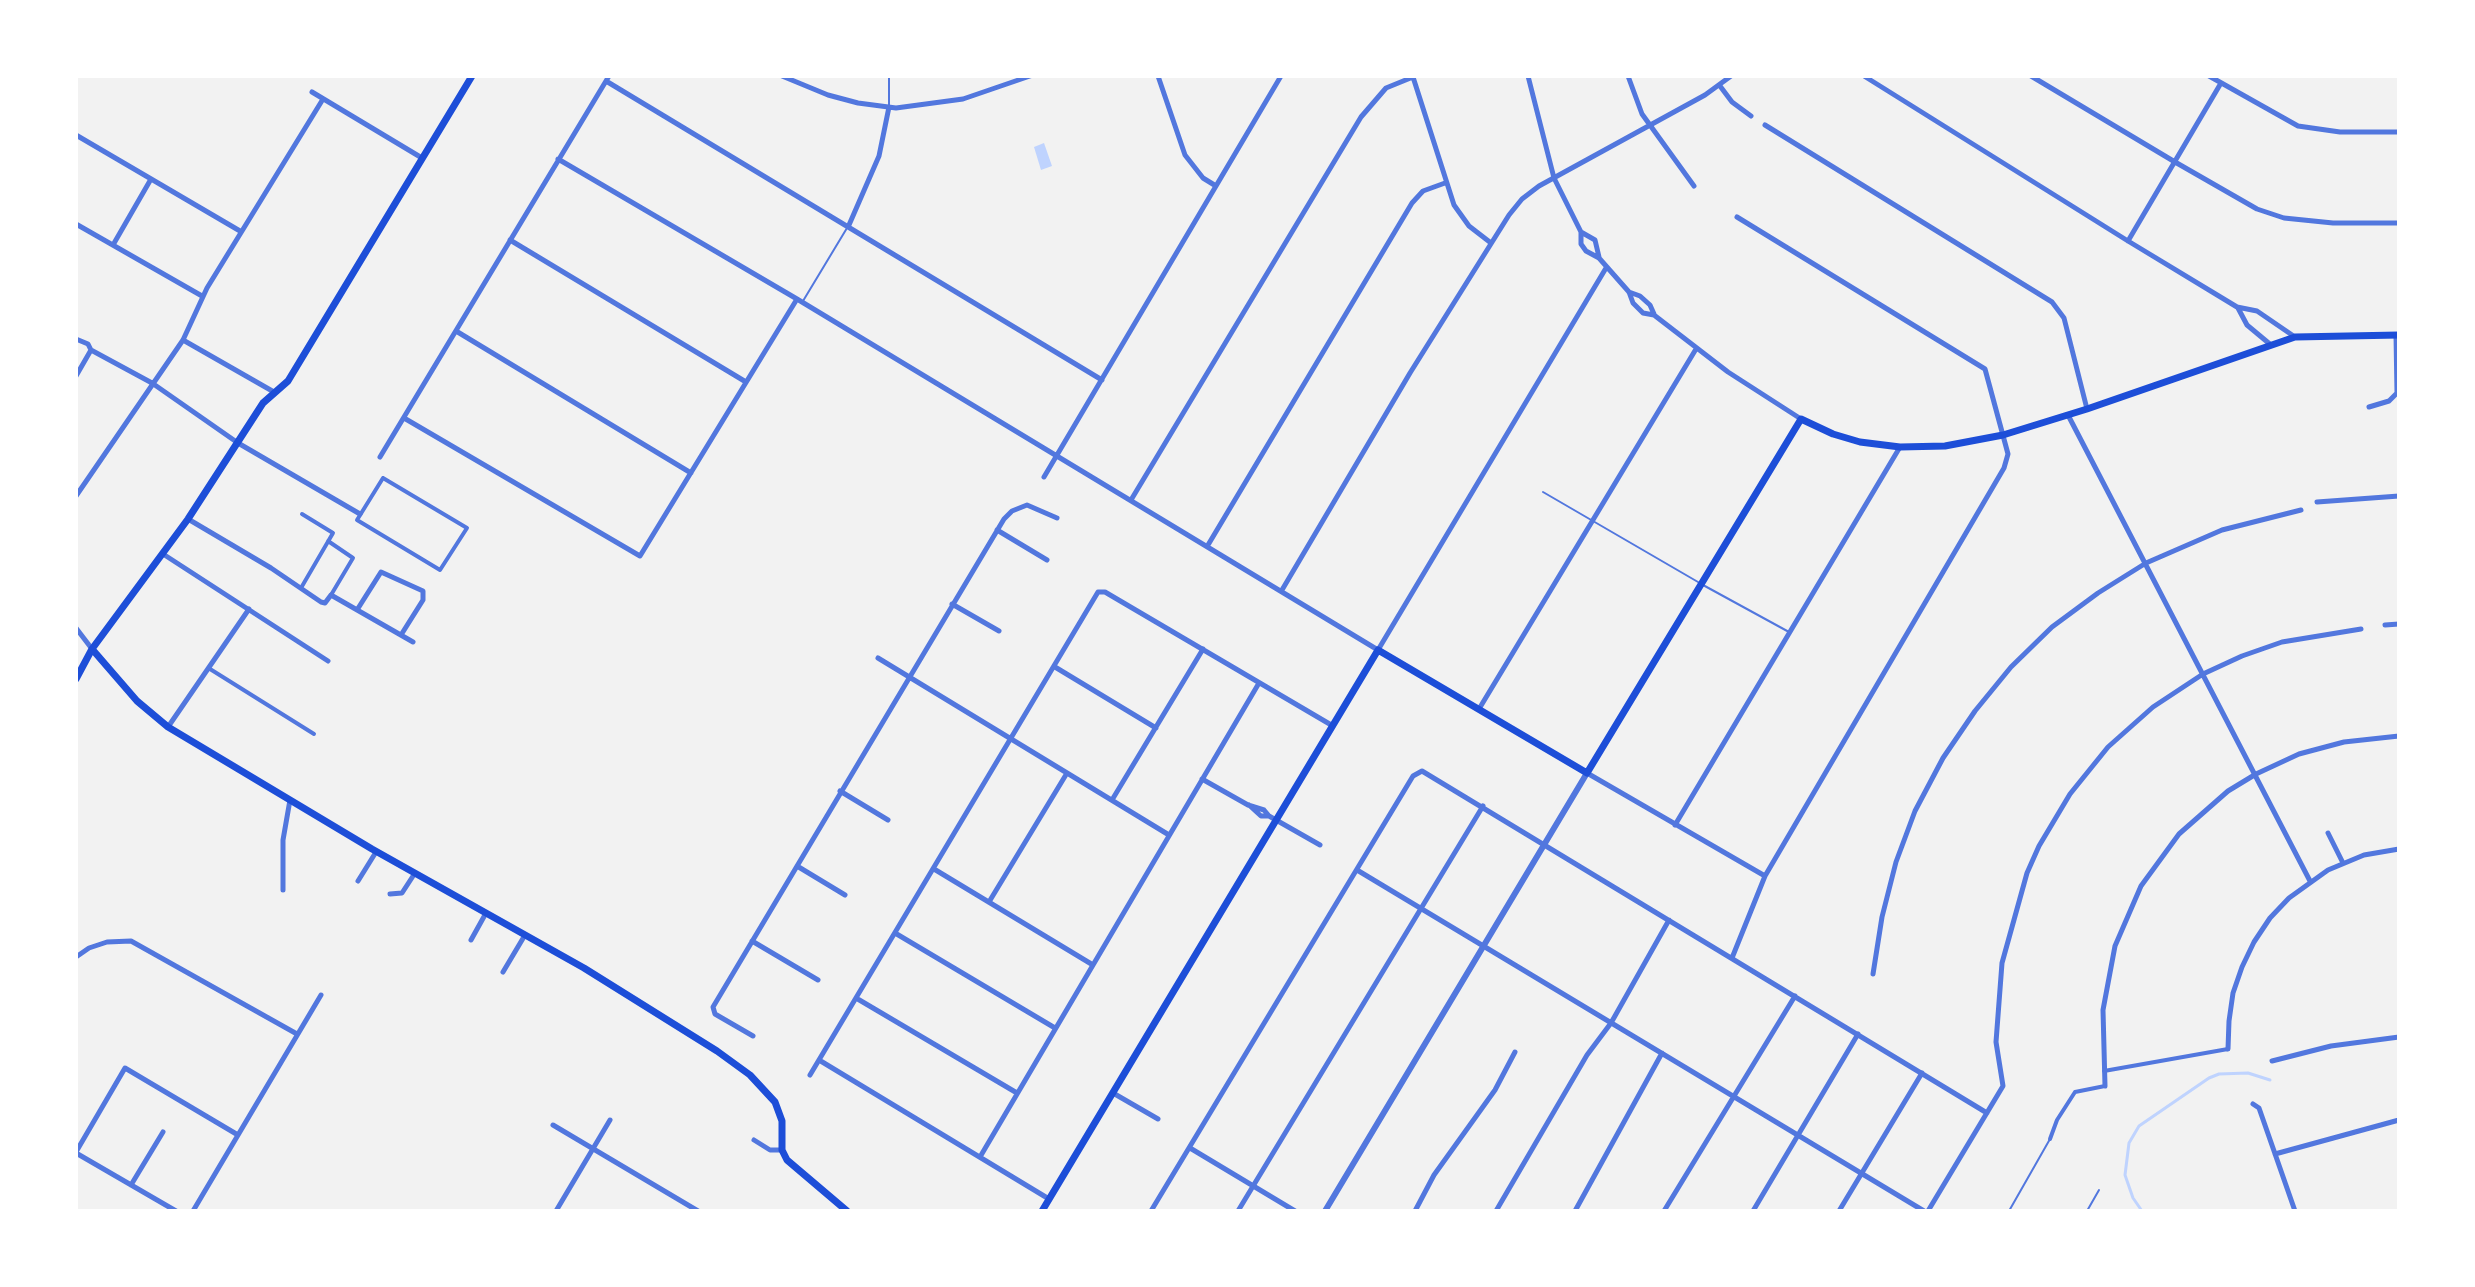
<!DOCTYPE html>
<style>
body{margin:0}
#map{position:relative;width:2475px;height:1287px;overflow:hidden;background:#f2f2f2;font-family:"Fira Sans Condensed",sans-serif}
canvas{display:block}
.frame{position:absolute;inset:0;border:78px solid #fff;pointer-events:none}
</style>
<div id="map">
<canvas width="2475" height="1287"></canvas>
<div class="frame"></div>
</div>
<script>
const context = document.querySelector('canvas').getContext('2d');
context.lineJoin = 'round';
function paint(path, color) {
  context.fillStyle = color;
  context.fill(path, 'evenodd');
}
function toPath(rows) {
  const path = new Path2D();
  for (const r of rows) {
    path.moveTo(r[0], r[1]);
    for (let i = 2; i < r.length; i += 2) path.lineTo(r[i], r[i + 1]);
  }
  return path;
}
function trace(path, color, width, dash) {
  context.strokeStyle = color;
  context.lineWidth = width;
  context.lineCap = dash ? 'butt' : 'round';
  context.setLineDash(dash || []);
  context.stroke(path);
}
paint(toPath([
 [1044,143,1052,166,1041,170,1034,147]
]), '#bfd3fe');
trace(toPath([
 [2142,1211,2133,1198,2125,1175,2129,1143,2139,1126,2209,1078,2219,1074,2248,1073,2270,1080]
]), '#bfd3fe', 3);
trace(toPath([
 [889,106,889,76],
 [803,301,847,228],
 [1543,492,1698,582],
 [1703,585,1789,632],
 [2009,1211,2050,1139],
 [2087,1211,2099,1190]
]), '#5277de', 2);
trace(toPath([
 [383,478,467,528,440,570,357,520,383,478],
 [328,541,353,558,331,595],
 [301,588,333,533,302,514],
 [210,669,314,734],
 [2104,1071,2228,1049],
 [2050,1139,2057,1120,2075,1092,2105,1086]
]), '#5277de', 4);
trace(toPath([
 [782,76,828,95,858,103,896,108,963,99,1030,76],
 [1158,76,1185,155,1203,178,1216,186],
 [1528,76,1554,178,1581,232,1581,244,1586,251,1599,258,1629,292,1633,303,1643,313,1654,315,1728,372,1801,419],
 [1628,76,1642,114,1694,186],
 [1864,76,2128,241,2237,307,2257,311,2295,337],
 [2031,76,2175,162,2257,209,2284,218,2333,223,2399,223],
 [2209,76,2298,126,2340,132,2399,132],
 [1413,77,1454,205,1469,226,1491,243],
 [606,81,1102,380],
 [1720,86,1732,102,1751,116],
 [312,92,422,158],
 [1765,125,2052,302,2064,318,2087,409],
 [76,135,240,231],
 [558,159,797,299,1378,650,1606,268],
 [76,224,202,296],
 [849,225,879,156,889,107],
 [1581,232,1595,240,1599,257],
 [510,240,746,382],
 [2128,241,2221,83],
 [113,245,151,179],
 [1629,292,1640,296,1650,305,1654,314],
 [2238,308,2247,325,2271,345],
 [456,331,691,473],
 [76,339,88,344,91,350,152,383,238,443,360,514],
 [183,340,274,392],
 [76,376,91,350],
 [2369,407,2389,401,2397,393,2396,335],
 [2068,415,2310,881],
 [404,418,640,556,797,299],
 [380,457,609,76],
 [1044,477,1281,76],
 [76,496,183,340,207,288,323,99],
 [1131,500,1361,117,1386,88,1413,77],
 [2317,502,2399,496],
 [188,519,271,568,321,602,325,603,331,595,413,642],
 [997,530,1047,560],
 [1208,545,1412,203,1423,191,1445,183],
 [163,554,328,661],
 [1282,590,1410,373,1509,215,1522,199,1539,186,1705,95,1731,76],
 [952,604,999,631],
 [357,610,381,572,423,591,423,600,401,635],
 [2385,625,2399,624],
 [76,628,92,649],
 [878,658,1169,835],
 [1055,667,1156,728],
 [1479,709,1696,349],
 [168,727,249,609],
 [1587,773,1765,876],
 [1202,779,1248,805,1264,810,1269,816,1320,845],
 [840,791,888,820],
 [1112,800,1203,649],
 [1249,805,1261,816,1269,816],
 [1675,825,1900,447],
 [2328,833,2343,863],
 [797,866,845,895],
 [934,869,1093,965],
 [1357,870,1924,1211],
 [358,881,376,852],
 [283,890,283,840,290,800],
 [390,894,402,893,415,873],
 [989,902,1067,773],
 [895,933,1055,1028],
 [471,940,486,913],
 [752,941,818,980],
 [76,957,89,948,107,942,131,941,297,1034],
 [1732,958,1765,876,2004,468,2008,454,1985,369,1737,217],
 [503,972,525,935],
 [1873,974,1882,917,1896,862,1915,811,1943,758,1975,711,2011,667,2052,627,2098,593,2146,563,2222,530,2301,510],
 [856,998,1017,1093],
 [753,1036,715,1014,713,1007,1004,519,1012,511,1027,505,1057,518],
 [2228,1049,2229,1021,2233,993,2242,967,2254,942,2270,918,2289,898,2328,870,2364,855,2399,849],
 [819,1060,1049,1199],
 [2272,1061,2331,1046,2399,1037],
 [810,1075,1098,592,1105,592,1333,726],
 [2105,1086,2103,1010,2115,946,2141,886,2179,834,2228,791,2256,774,2299,754,2344,742,2399,736],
 [1113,1093,1158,1119],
 [2253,1104,2259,1108,2295,1211],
 [553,1125,698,1211],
 [754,1140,770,1150,782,1150],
 [1190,1148,1295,1211],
 [76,1152,125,1068,238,1135],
 [76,1153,176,1211],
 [2275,1154,2399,1120],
 [980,1157,1259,683],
 [131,1185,163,1132],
 [193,1211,321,995],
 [556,1211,610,1120],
 [1151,1211,1413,776,1422,771,1987,1113],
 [1238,1211,1483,806],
 [1415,1211,1434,1175,1495,1090,1515,1052],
 [1496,1211,1587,1055,1611,1023,1669,920],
 [1575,1211,1662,1053],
 [1664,1211,1795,996],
 [1753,1211,1858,1034],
 [1839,1211,1922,1073],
 [1928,1211,2003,1086,1996,1042,2002,963,2027,873,2039,846,2070,794,2108,747,2153,707,2203,674,2242,656,2282,642,2361,629]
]), '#5277de', 5);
trace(toPath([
 [1325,1211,1587,773]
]), '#5277de', 6);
trace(toPath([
 [92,649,137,701,168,727,372,849,584,968,717,1051,750,1075,775,1102,782,1121,782,1150,787,1160,847,1211],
 [76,679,92,649,188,519,263,403,288,381,472,76],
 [1042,1211,1378,650,1587,773,1801,419,1833,434,1860,442,1900,447,1945,446,2003,435,2087,409,2295,337,2399,335]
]), '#1d4ed8', 7);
</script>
